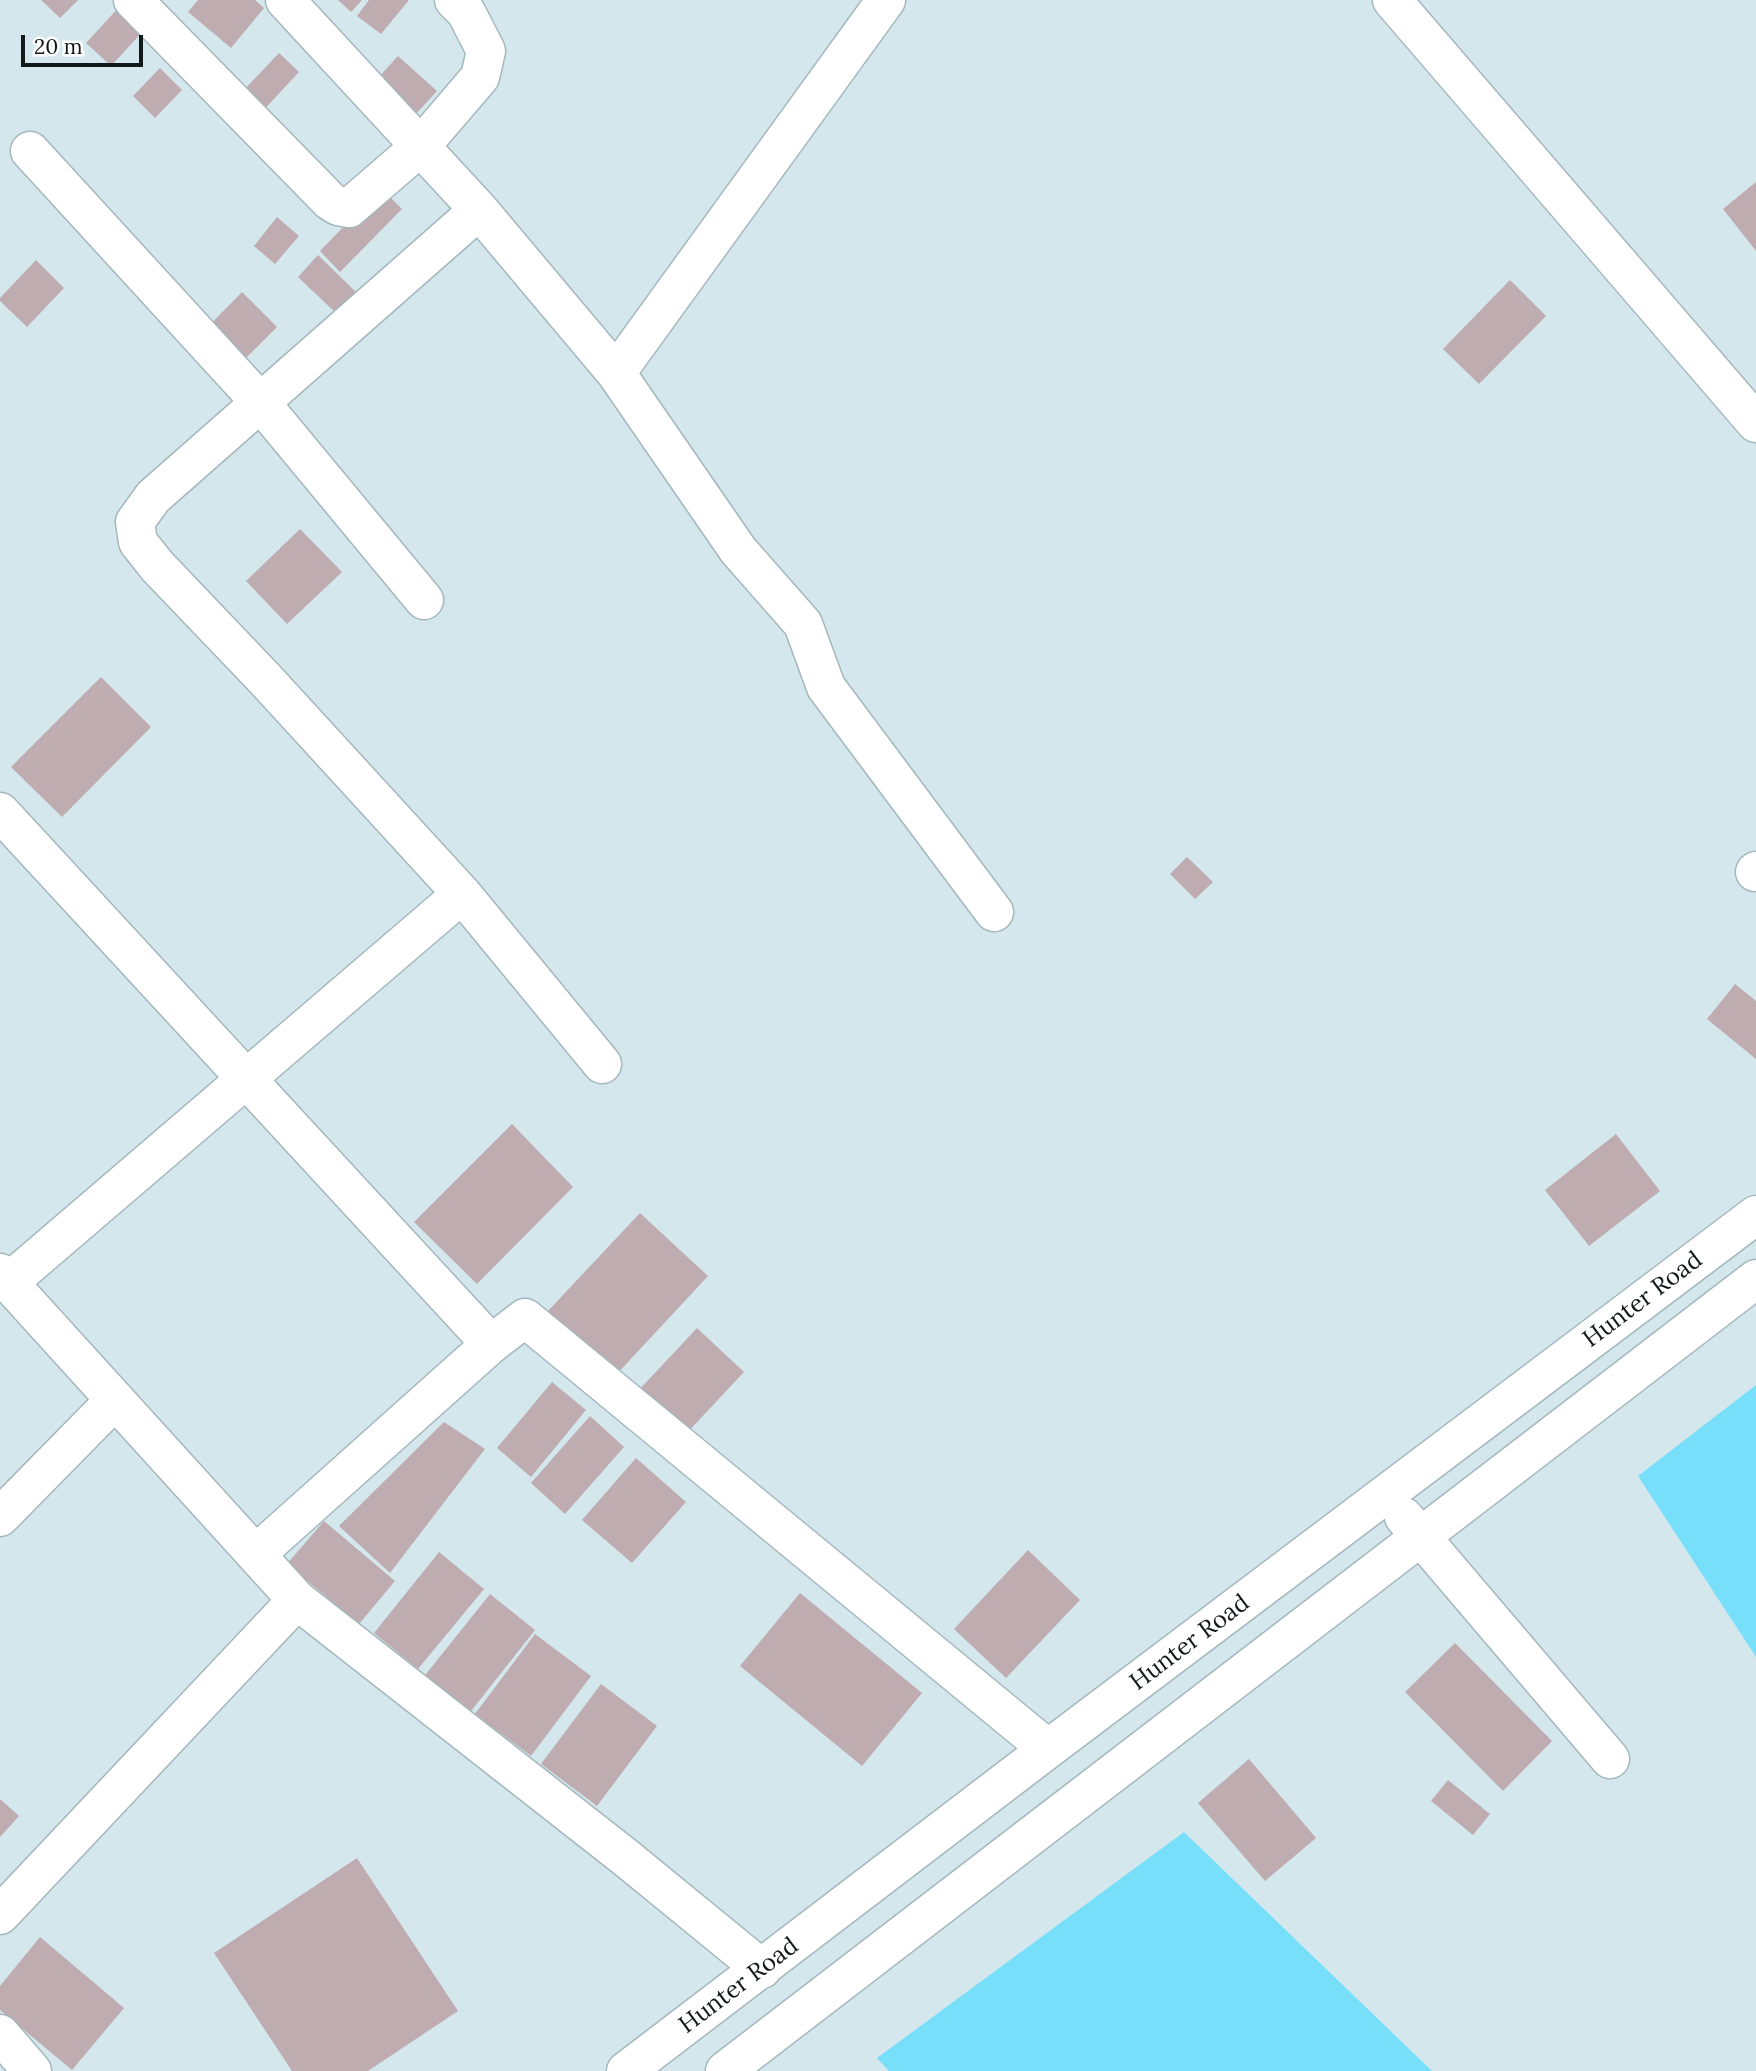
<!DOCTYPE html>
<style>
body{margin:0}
#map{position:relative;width:1756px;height:2071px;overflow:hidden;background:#d4e7ed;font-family:Lora,serif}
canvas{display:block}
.scale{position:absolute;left:21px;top:35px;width:122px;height:32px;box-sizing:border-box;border:4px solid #12191b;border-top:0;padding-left:9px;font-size:21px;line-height:24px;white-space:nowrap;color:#12191b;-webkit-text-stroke:5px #fff;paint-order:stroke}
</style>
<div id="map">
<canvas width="1756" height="2071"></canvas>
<div class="scale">20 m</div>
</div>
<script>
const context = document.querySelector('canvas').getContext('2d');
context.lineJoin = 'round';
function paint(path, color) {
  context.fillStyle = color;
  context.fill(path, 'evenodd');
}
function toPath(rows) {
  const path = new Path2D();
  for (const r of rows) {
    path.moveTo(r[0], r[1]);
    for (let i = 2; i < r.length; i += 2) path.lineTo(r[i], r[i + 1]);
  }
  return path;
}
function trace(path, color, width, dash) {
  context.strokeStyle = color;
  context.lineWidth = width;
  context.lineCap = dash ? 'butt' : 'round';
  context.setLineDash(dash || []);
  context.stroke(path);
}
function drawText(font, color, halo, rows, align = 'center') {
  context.font = font + ' Lora,serif';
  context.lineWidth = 7;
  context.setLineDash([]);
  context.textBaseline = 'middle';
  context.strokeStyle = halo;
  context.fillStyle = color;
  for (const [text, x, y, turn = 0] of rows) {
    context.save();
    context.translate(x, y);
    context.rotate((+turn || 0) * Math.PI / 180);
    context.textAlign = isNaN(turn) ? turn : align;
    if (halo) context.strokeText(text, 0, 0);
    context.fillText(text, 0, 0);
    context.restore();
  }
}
paint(toPath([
 [1756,1385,1756,1657,1638,1476],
 [1184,1832,1432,2071,889,2071,877,2058]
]), '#78dffa');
paint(toPath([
 [41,0,78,0,60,18],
 [198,0,255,0,264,8,231,48,188,12],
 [338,0,362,0,351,12],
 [369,0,409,0,381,34,357,16],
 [121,5,146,28,111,66,86,43],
 [279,53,299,72,245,130,225,110],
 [398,56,437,91,406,125,367,90],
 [160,68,182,90,155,118,133,96],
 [1756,182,1756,251,1723,209],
 [381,188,402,209,340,272,320,251],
 [277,217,299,236,275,264,254,246],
 [318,255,358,294,338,315,298,277],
 [36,260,64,288,27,327,0,301,0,298],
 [1510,280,1546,316,1479,384,1443,349],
 [242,292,277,327,231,373,196,339],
 [300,529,342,572,287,624,246,581],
 [101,677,151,727,62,817,11,767],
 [1187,857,1213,882,1195,899,1170,874],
 [1735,984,1756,1001,1756,1059,1707,1019],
 [512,1124,573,1187,477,1284,414,1222],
 [1616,1134,1660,1191,1589,1246,1545,1190],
 [640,1213,708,1276,615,1376,547,1312],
 [697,1328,744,1372,685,1435,638,1391],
 [552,1382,586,1410,531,1477,497,1448],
 [590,1416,624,1447,565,1514,531,1483],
 [444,1422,485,1449,390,1573,339,1526],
 [636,1458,686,1502,632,1563,582,1520],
 [324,1521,395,1581,359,1624,287,1564],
 [1028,1550,1080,1600,1006,1678,954,1629],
 [439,1552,484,1589,418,1669,374,1633],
 [800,1593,922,1693,862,1766,740,1666],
 [490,1594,535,1630,468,1715,422,1679],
 [535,1634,591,1676,531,1756,475,1714],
 [1455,1643,1552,1741,1503,1791,1405,1692],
 [601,1684,657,1726,597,1806,541,1764],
 [1249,1759,1316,1838,1265,1881,1198,1803],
 [1448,1780,1490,1814,1473,1835,1431,1801],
 [0,1799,19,1816,0,1837],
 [357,1858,458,2011,368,2071,292,2071,214,1953],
 [40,1937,124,2008,72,2070,0,2010,0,1986]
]), '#beacb1');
const minor = toPath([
 [133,0,330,201,338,206,349,208,421,146,480,77,486,51,466,12,454,0],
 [285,0,479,210,616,373,738,550,803,624,826,687,994,912],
 [1392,0,1756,423],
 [30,151,260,402,424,600],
 [616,373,886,0],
 [0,812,491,1344],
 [1755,872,1756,871],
 [462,894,602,1064],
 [0,1273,297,1600,625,1857,762,1969],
 [8,1283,462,894,265,679,157,566,138,542,135,522,153,497,479,210],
 [0,1517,115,1400],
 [1404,1517,1610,1759],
 [256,1554,491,1344,525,1318,1048,1749],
 [0,1915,297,1600],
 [0,2034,32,2071],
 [626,2071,1048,1749,1756,1215],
 [725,2071,1756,1279]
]);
trace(minor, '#a4b7bc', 41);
trace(minor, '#fff', 38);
drawText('24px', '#12191b', '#fff', [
 ["Hunter Road",1643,1300,-37],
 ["Hunter Road",1190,1643,-37],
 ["Hunter Road",739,1986,-37]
]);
</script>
